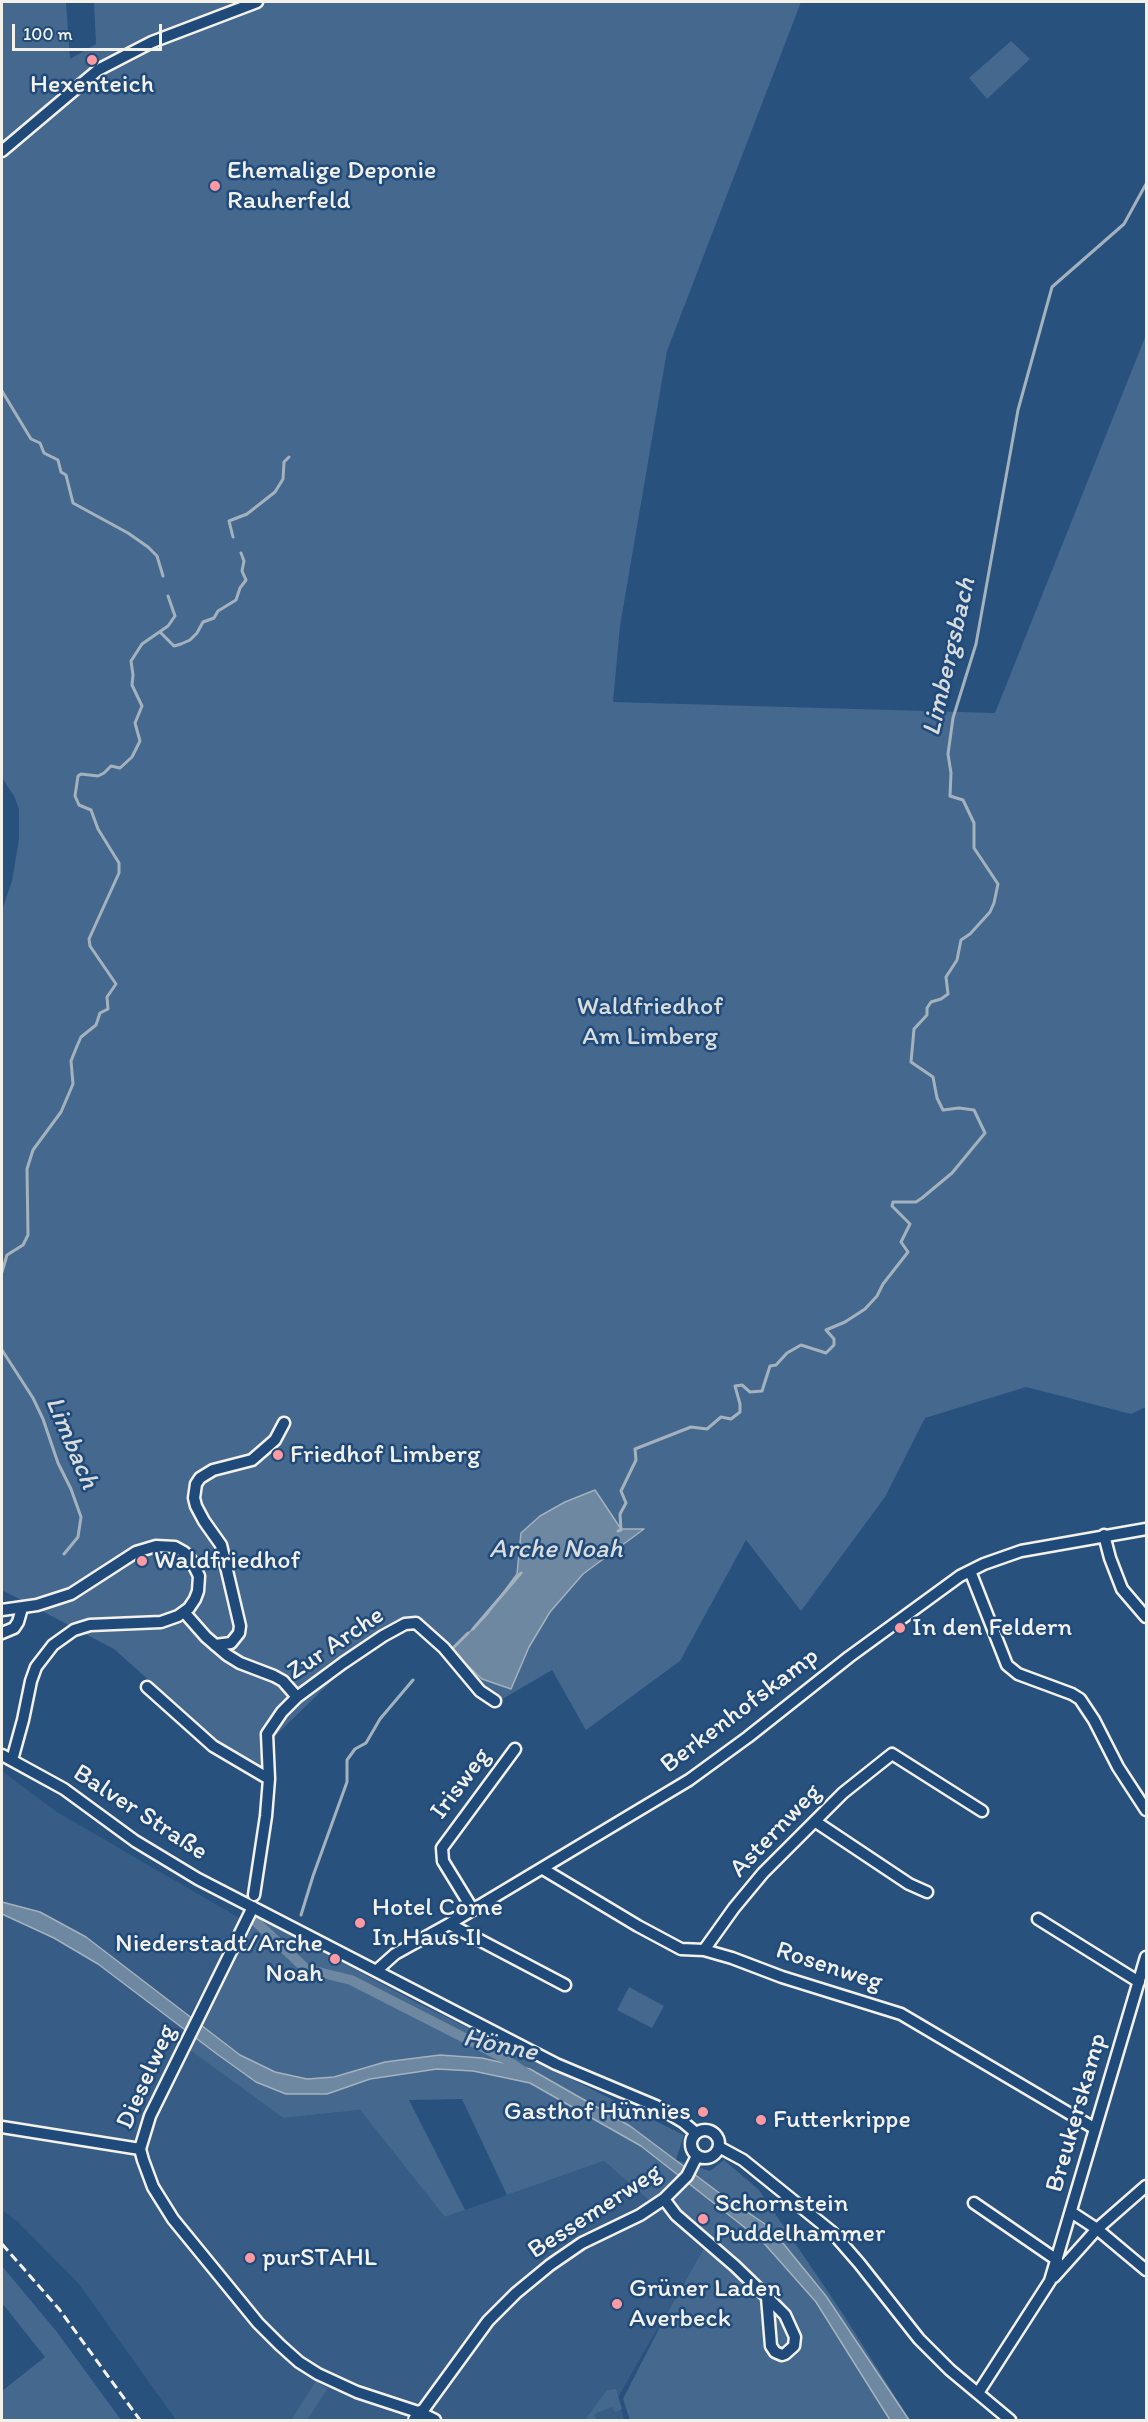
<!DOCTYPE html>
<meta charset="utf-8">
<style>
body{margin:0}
#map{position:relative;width:1148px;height:2422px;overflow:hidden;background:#28517e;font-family:Itim,sans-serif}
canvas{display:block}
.frame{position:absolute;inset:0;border:3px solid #f4f1e8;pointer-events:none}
.scale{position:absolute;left:12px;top:24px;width:150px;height:27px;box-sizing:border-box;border:3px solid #f4f1e8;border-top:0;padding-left:8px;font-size:18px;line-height:21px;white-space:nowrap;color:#f4f1e8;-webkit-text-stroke:4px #1f4a7a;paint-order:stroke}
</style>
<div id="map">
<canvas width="1148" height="2422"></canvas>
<div class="frame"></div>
<div class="scale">100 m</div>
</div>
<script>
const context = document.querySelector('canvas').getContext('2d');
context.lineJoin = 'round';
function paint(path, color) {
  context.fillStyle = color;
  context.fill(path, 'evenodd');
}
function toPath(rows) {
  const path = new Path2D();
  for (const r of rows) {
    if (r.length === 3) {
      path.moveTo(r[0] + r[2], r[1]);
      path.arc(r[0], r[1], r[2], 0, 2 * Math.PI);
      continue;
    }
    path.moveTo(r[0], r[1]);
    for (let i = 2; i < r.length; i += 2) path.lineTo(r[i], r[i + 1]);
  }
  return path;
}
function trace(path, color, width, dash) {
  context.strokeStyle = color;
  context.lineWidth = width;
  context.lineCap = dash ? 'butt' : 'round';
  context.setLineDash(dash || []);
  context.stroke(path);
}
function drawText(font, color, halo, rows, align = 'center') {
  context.font = font + ' Itim,sans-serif';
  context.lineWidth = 5;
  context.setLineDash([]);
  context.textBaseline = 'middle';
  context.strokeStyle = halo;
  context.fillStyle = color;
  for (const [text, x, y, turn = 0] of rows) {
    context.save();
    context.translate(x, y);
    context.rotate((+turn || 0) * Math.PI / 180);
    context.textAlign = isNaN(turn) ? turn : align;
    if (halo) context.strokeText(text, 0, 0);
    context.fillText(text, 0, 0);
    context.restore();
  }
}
paint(toPath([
 [2,1771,57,1812,241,1919,177,2040,283,2118,360,2110,445,2217,604,2161,704,2248,618,2397,624,2420,176,2420,79,2284,18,2222,2,2210]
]), '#375d86');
paint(toPath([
 [2,2,66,2,70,59,96,44,94,2,801,2,667,351,620,626,613,702,995,713,1146,335,1146,1407,1131,1414,1026,1387,925,1418,885,1497,801,1611,746,1540,680,1661,586,1730,552,1670,499,1701,416,1618,351,1662,270,1741,262,1770,231,1753,114,1649,2,1590,2,910,12,881,19,839,19,809,14,796,2,778],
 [594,1490,621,1530,643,1530,583,1574,550,1612,529,1647,451,1650,486,1616,517,1574,521,1533,540,1516,565,1502],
 [1011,41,1030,59,987,99,969,78],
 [262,1919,414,2001,684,2135,676,2160,710,2171,724,2160,759,2190,843,2314,910,2420,630,2420,623,2399,667,2313,704,2248,604,2161,507,2195,462,2099,409,2100,465,2210,445,2217,360,2110,283,2118,190,2050,252,1927],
 [629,1987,664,2006,652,2028,617,2010],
 [2,2266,57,2332,121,2420,2,2420,2,2391,45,2357,2,2303],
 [316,2381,327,2389,307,2420,291,2420],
 [616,2389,622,2409,615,2412,612,2407,594,2414,596,2419,585,2420,607,2390]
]), '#45688e');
const water = toPath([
 [595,1490,621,1529,644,1529,583,1574,550,1612,529,1647,511,1689,482,1679,451,1650,486,1616,517,1574,521,1533,540,1516,565,1502,595,1490],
 [2,1902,40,1912,86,1937,240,2055,275,2072,307,2079,334,2077,385,2062,440,2055,482,2058,530,2069,630,2126,722,2195,765,2224,782,2242,826,2296,909,2420,890,2420,816,2302,762,2241,641,2146,530,2083,473,2071,437,2069,370,2079,327,2094,286,2094,256,2082,217,2054,98,1964,54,1938,2,1914,2,1902]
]);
paint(water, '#6e88a2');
trace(water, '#a4b2be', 1.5);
trace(toPath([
 [2,391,31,439,40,443,44,453,58,460,61,472,66,475,73,503,128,533,148,547,157,556,163,576],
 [233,537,229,521,247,514,275,492,283,479,284,462,289,457],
 [160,632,174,646,181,644,190,640,197,633,203,622,214,618,218,611,236,600,240,588,246,580,242,571,244,561,241,553],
 [2,1272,7,1255,23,1245,28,1235,27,1169,33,1150,61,1112,73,1084,71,1061,77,1046,81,1037,96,1025,100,1013,108,1009,107,997,116,984,90,946,89,939,119,873,119,863,98,829,91,810,79,805,75,796,78,776,81,774,98,776,104,773,111,766,120,768,132,757,140,741,135,723,142,706,132,685,133,675,131,661,142,644,168,626,175,616,168,596],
 [2,1350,33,1398,43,1419,58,1463,71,1489,81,1517,78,1537,64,1554],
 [618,1531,621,1530,620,1514,626,1503,621,1491,636,1460,635,1449,691,1427,707,1429,721,1417,731,1419,740,1412,740,1404,735,1386,742,1385,750,1392,762,1391,770,1366,776,1365,787,1353,801,1345,826,1353,834,1345,834,1339,826,1330,845,1322,865,1309,877,1296,883,1284,908,1252,901,1242,910,1224,892,1206,893,1202,916,1202,922,1198,952,1173,985,1133,974,1110,959,1108,943,1110,937,1098,933,1077,911,1062,914,1029,927,1015,927,1008,931,1002,941,999,948,994,946,977,957,960,961,940,970,934,990,912,994,903,998,884,974,848,974,823,963,800,950,796,951,773,948,754,953,718,976,644,1018,410,1052,287,1124,224,1146,184],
 [473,1629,521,1573],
 [451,1650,468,1633],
 [301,1915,313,1876,347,1782,347,1760,355,1749,366,1743,380,1719,413,1680]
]), '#a4b2be', 3);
trace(toPath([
 [255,1921,306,1969,351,1980,504,2058,527,2074]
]), '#6e88a2', 10);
const minor = toPath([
 [2,151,98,70,152,42,257,2],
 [1104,1535,1110,1558,1122,1589,1146,1617],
 [970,1571,1007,1665,1018,1674,1072,1694,1080,1699,1094,1720,1118,1767,1146,1810],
 [2,1610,37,1605,71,1594,136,1552,156,1546,175,1547,184,1552,191,1560,199,1576,198,1591,195,1599,189,1608,178,1616,161,1622,90,1625,74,1630,53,1645,36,1667,31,1681,23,1720,12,1760],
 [184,1612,206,1637,227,1655,240,1663,274,1676,283,1681,297,1697],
 [2,1633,14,1628,18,1622,22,1608],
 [215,1645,231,1643,239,1633,240,1626,221,1545,204,1521,196,1506,194,1498,196,1484,200,1478,213,1470,252,1460,275,1440,284,1423],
 [147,1687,213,1746,269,1779,266,1816,254,1895],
 [2,1755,64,1789,135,1841,198,1879,556,2064,656,2106,683,2122,696,2133],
 [269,1779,267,1734,282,1712,297,1697,343,1663,383,1636,405,1624,416,1623,444,1648,480,1691,495,1701],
 [816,1822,909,1884,927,1892],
 [543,1869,638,1926,681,1949,704,1950,732,1958,782,1977,901,2014,1094,2128],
 [253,1907,150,2116,140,2149,143,2160,153,2187,173,2219,258,2323,280,2345,299,2362,318,2374,357,2392,421,2413,435,2420],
 [473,1910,443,1861,442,1848,515,1749],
 [1038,1919,1139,1982],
 [449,1924,565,1985],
 [704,1950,734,1908,763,1873,843,1793,892,1754,982,1811],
 [376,1971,395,1954,449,1924,689,1780,748,1737,849,1657,960,1576,984,1564,1021,1551,1146,1529],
 [2,2127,140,2149],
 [705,2144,14],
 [719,2147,743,2160,832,2232,859,2263,919,2339,950,2370,1010,2420],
 [664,2199,676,2215,735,2266,767,2297,785,2315,795,2337,794,2346,785,2354,782,2355,775,2352,771,2346,767,2297],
 [974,2203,1057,2260],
 [1071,2212,1097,2229,1146,2270],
 [1054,2277,1097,2229,1146,2186],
 [978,2393,1050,2281,1146,1957],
 [421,2413,488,2321,516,2293,550,2265,582,2243,640,2215,664,2199,687,2176,697,2156]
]);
const major = toPath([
 [416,2420,421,2413]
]);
trace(minor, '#f4f1e8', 15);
trace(major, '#f4f1e8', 18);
trace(minor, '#1f4a7a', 10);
trace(major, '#1f4a7a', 14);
trace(toPath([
 [2,2244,59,2309,140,2420]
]), '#f4f1e8', 3, [9, 4.5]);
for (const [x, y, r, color] of [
 [92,60,6,"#ff9aa2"],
 [215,186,6,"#ff9aa2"],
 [278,1455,6,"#ff9aa2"],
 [142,1561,6,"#ff9aa2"],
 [900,1628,6,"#ff9aa2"],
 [360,1923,6,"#ff9aa2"],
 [335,1959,6,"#ff9aa2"],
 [703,2112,6,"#ff9aa2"],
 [761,2120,6,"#ff9aa2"],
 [703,2219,6,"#ff9aa2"],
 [250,2258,6,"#ff9aa2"],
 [617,2304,6,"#ff9aa2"]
]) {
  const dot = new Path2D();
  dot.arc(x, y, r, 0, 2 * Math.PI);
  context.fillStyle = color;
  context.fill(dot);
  trace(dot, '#1f4a7a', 2);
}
drawText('26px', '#f4f1e8', '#1f4a7a', [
 ["Hexenteich",92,85,"center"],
 ["Ehemalige Deponie",227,171],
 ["Rauherfeld",227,201],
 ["Friedhof Limberg",290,1455],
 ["Waldfriedhof",154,1561],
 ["In den Feldern",912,1628],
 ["Hotel Come",372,1908],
 ["In Haus II",372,1938],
 ["Niederstadt/Arche",323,1944,"right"],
 ["Noah",323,1974,"right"],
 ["Gasthof Hünnies",691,2112,"right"],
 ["Futterkrippe",773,2120],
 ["Schornstein",715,2204],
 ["Puddelhammer",715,2234],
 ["purSTAHL",262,2258],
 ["Grüner Laden",629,2289],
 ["Averbeck",629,2319]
], 'left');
drawText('26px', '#dadcda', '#1f4a7a', [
 ["Waldfriedhof",650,1007],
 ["Am Limberg",650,1037]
]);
drawText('26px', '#f4f1e8', '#1f4a7a', [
 ["Zur Arche",336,1644,-34],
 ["Berkenhofskamp",740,1711,-37],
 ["Irisweg",461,1784,-53],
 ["Balver Straße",140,1813,33],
 ["Asternweg",776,1831,-46],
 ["Rosenweg",829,1967,18],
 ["Dieselweg",147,2077,-66],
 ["Breukerskamp",1077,2113,-74],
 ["Bessemerweg",595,2212,-33]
]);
drawText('italic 27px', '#d9dcda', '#1f4a7a', [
 ["Limbergsbach",950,657,-77],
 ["Limbach",71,1443,67],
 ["Arche Noah",556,1550],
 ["Hönne",500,2046,12]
]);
</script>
